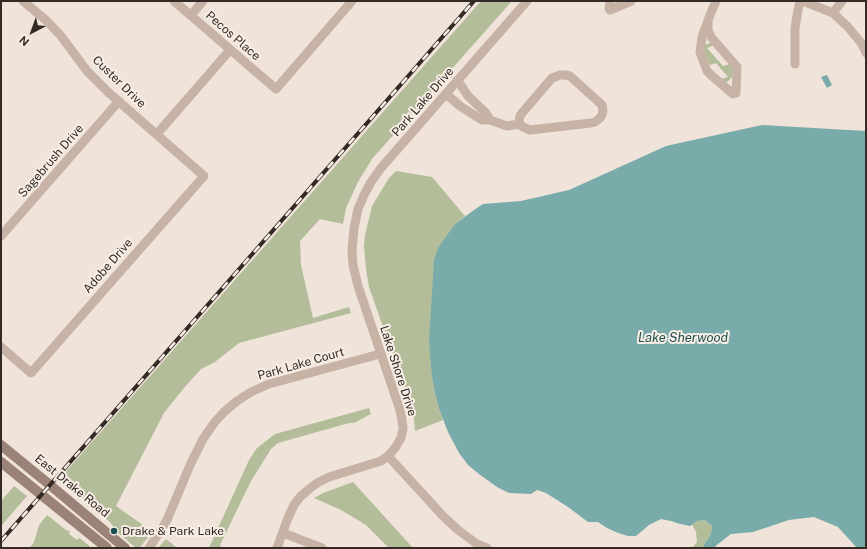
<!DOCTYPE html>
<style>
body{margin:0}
#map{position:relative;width:867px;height:549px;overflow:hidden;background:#f0e3d9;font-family:"Public Sans",sans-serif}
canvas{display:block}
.frame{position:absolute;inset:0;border:2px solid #332a26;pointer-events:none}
.north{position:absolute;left:12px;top:12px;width:40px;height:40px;-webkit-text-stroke:3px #f8eee5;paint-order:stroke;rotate:221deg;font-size:11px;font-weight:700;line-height:16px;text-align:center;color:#332a26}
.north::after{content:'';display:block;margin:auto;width:14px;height:18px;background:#332a26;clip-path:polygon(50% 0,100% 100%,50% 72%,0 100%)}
</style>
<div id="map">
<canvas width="867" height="549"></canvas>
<div class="frame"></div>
<div class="north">N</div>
</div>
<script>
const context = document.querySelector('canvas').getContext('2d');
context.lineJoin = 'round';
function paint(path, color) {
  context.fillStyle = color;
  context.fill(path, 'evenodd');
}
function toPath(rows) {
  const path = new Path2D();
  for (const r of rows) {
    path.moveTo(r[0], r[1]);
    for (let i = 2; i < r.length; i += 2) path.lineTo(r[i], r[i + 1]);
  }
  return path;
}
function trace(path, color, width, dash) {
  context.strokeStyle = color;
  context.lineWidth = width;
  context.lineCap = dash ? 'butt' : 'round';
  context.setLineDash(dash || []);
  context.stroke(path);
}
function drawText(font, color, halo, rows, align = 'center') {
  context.font = font + ' "Public Sans",sans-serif';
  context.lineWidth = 4;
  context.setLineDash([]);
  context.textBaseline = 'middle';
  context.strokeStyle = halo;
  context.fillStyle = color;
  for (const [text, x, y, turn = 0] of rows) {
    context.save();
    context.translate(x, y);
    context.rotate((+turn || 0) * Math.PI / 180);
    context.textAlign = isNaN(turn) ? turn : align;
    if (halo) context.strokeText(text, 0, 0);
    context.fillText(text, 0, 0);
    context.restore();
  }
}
paint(toPath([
 [481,1,512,1,372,159,358,182,346,208,343,224,320,219,300,241,301,265,313,318,349,307,351,313,239,343,215,362,201,369,184,388,164,413,116,506,153,532,140,547,135,547,116,531,110,522,90,506,73,487,61,477],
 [710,43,714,45,707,48,723,66,730,64,733,68,732,77,727,82,725,82,721,79,728,77,716,63,710,65,704,53,705,45],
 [396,171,432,177,465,216,455,224,449,233,432,377,435,393,439,409,443,420,415,431,414,418,401,378,369,287,366,269,364,247,365,235,372,206,389,178],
 [369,408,371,414,354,423,349,423,278,443,271,449,251,481,221,543,220,548,209,548,249,460,257,448,275,434],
 [353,482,413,548,389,548,366,525,341,510,314,498,323,493],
 [14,486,27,496,1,526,1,501],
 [47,515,66,530,70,531,69,534,77,540,79,538,81,539,92,548,29,548,33,544,35,539,39,525],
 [705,520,712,526,711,534,702,548,692,548,697,542,696,532,692,524,697,521],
 [166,539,177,548,158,548]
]), '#b3bd9a');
paint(toPath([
 [827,75,832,85,827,88,821,77],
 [762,125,866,131,866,548,857,548,838,527,814,517,789,520,753,532,731,534,718,544,714,548,702,548,711,534,712,526,705,520,697,521,690,526,680,524,671,521,661,519,649,525,636,536,628,536,618,533,607,528,598,522,588,522,568,507,546,493,537,490,531,494,509,493,497,487,479,474,468,465,459,453,448,432,439,409,435,393,432,377,429,341,434,260,438,248,455,224,474,210,483,204,521,201,569,190,666,146]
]), '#79abaa');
trace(toPath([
 [174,1,276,89,352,1],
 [610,1,609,9,610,10,631,1],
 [803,1,833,13,848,27,862,44],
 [833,13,842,1],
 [191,15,203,1],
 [708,22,708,30,711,37,737,67,736,93,733,94,711,75,707,71,700,52,702,37,710,15,716,1],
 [866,46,862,44,866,53],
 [795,64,795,28,798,10,800,1],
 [458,81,468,96,486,113,490,120],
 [446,94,460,106,482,120,490,120,507,126,520,124,523,127,530,130,591,123,595,122,600,118,602,115,603,110,602,105,570,76,565,75,560,75,552,78,522,113,520,116,519,121,520,124],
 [157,134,230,50],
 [1,236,119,101],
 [1,347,31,373,204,176,109,93,87,71,61,36,47,21,23,1],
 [388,456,443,516,458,530,477,544,487,548],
 [283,533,322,548],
 [149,548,161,530,167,520,191,463,203,439,214,423,224,412,237,401,251,392,269,384,380,354],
 [277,548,288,518,294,505,300,497,308,490,317,483,329,477,381,461,388,456,395,448,401,438,403,429,402,420,400,410,358,286,353,265,352,251,354,228,358,209,364,195,371,182,381,168,527,1]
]), '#c7b3a6', 9);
trace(toPath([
 [1,445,50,485,125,548],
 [1,462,107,548]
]), '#9a8277', 10);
const rail = toPath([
 [1,541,474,1]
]);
trace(rail, '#332a26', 4);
trace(rail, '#f8eee5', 2.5, [8]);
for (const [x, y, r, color] of [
 [114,531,4,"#1e5252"]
]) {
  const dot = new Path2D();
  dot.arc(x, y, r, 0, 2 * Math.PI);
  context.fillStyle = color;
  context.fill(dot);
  trace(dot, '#f8eee5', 1.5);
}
drawText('12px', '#332a26', '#f8eee5', [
 ["Pecos Place",233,36,41],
 ["Custer Drive",119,82,44],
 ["Park Lake Drive",423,102,-49],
 ["Sagebrush Drive",51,161,-49],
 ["Adobe Drive",108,266,-49],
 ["Park Lake Court",301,364,-16],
 ["Lake Shore Drive",398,371,72],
 ["East Drake Road",72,486,39]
]);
drawText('12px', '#332a26', '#f8eee5', [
 ["Drake & Park Lake",122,531]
], 'left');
drawText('italic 13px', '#1e5252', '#f8eee5', [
 ["Lake Sherwood",683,338]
]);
</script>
